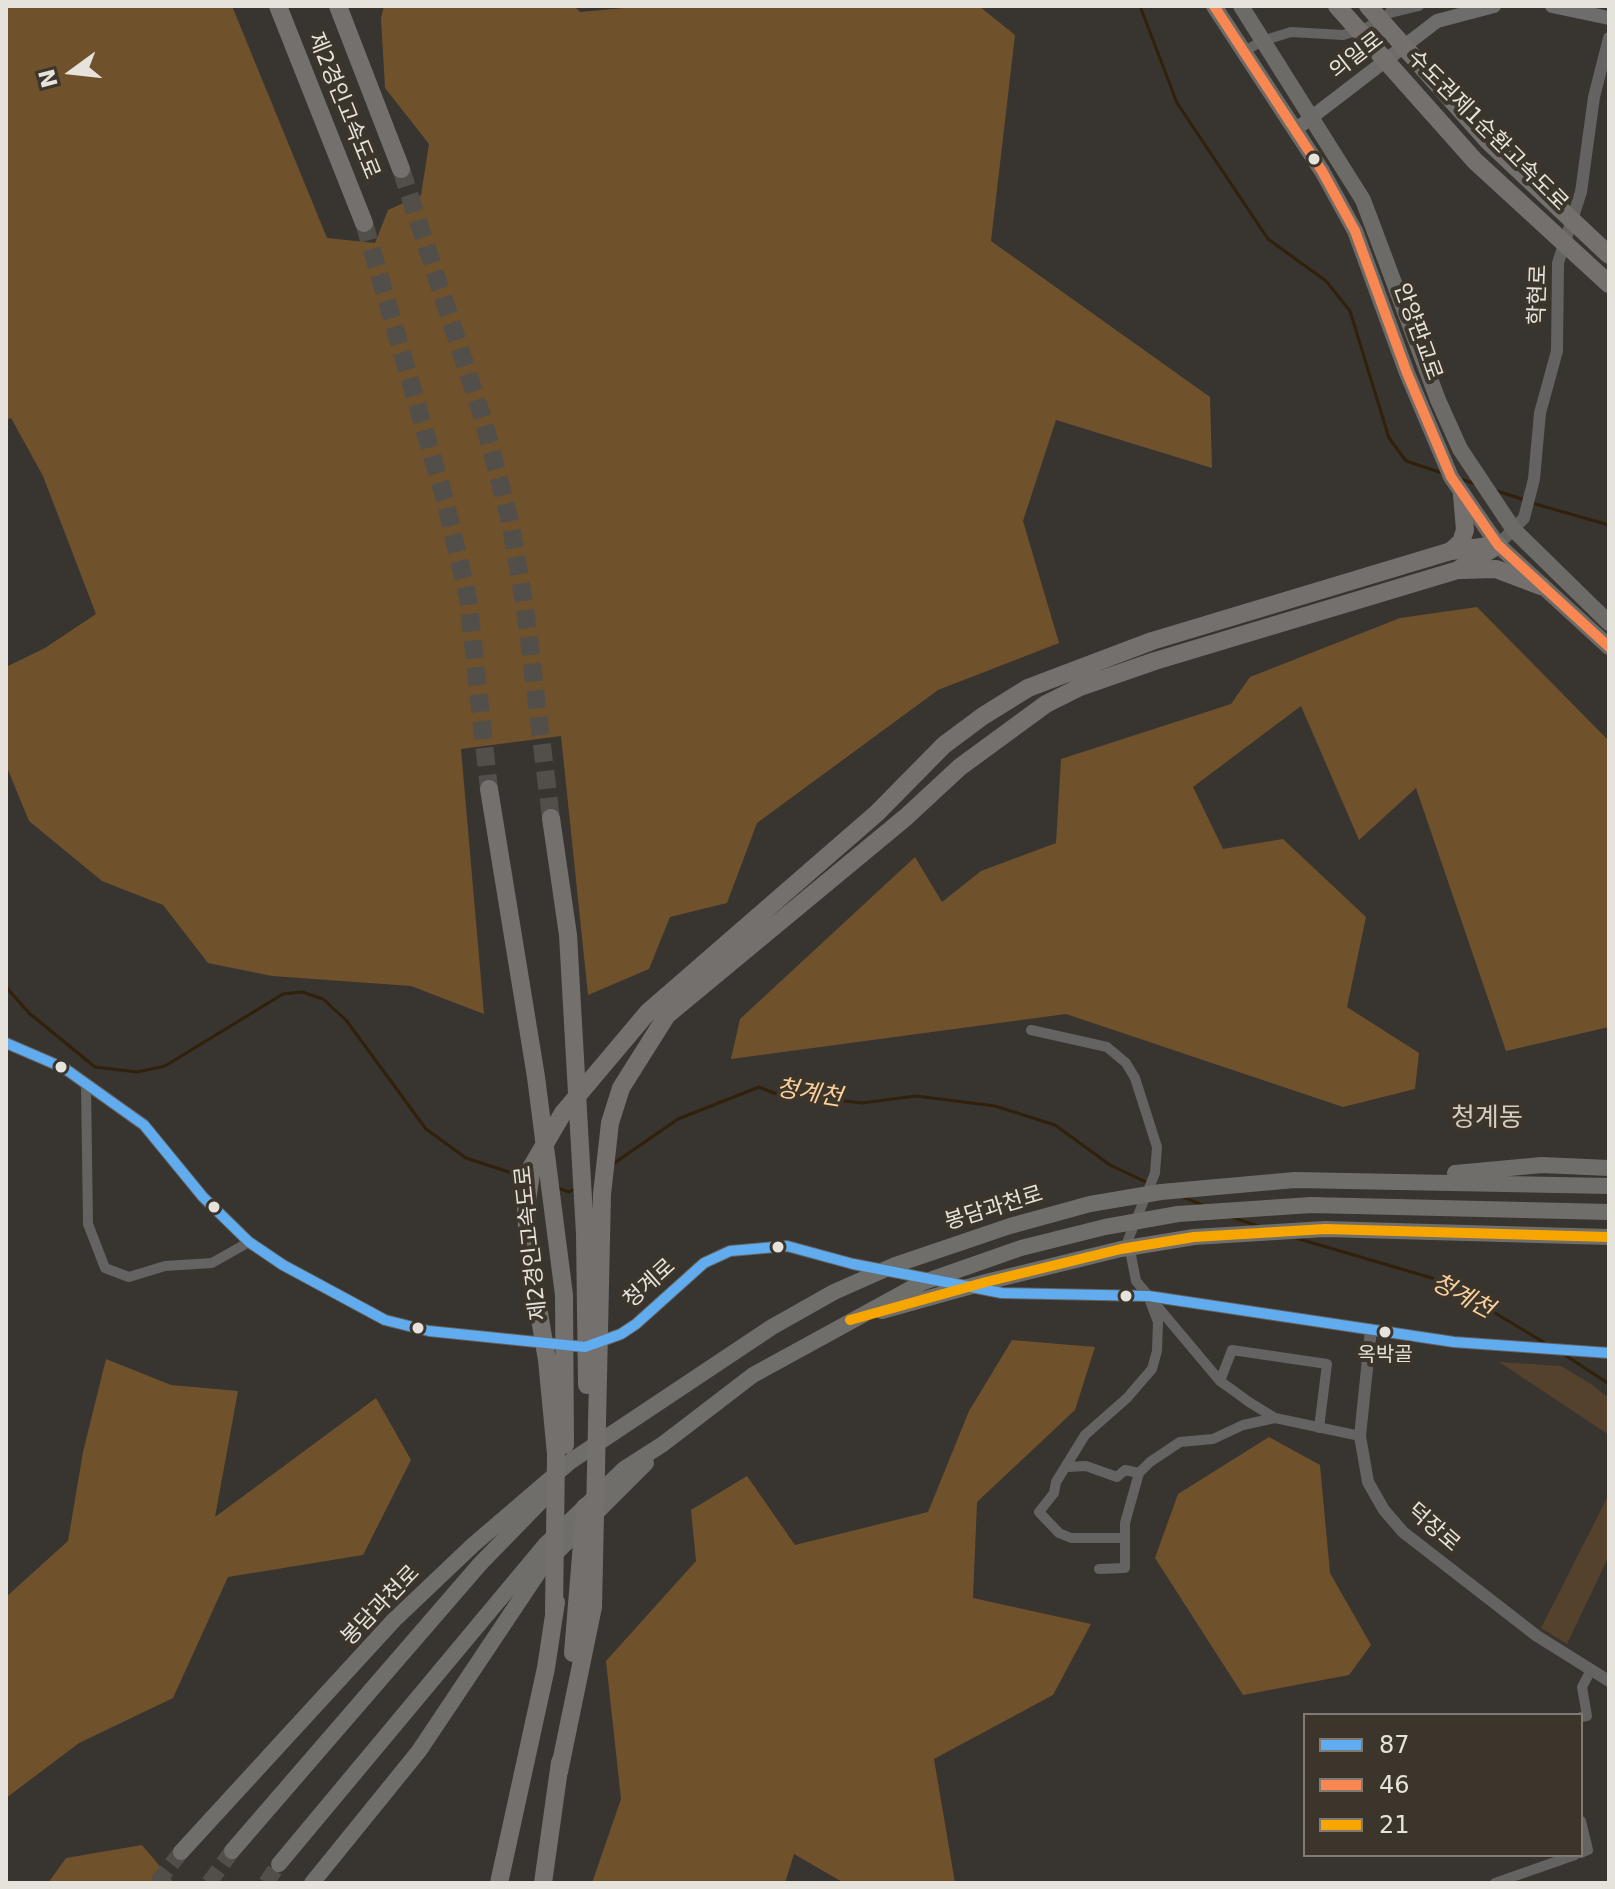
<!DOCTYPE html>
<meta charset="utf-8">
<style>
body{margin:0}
#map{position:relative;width:1615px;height:1889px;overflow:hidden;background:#383430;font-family:"DejaVu Sans",sans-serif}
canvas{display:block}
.frame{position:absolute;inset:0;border:8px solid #e6e2dc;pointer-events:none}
.legend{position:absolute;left:1303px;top:1713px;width:280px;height:144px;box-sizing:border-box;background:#3c352c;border:2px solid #807a72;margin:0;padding:10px 14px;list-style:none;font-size:24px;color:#e6e2dc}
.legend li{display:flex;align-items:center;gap:16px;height:40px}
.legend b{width:40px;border:2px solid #807a72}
.north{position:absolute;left:32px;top:32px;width:80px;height:80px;-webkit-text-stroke:6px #3c352c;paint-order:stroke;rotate:255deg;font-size:22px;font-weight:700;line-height:32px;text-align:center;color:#e6e2dc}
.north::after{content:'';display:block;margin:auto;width:28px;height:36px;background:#e6e2dc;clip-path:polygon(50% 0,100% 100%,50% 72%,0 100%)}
</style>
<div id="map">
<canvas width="1615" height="1889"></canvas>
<div class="frame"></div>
<ul class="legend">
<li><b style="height:10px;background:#60acee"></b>87</li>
<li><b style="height:10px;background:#f88751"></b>46</li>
<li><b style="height:10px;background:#f7a600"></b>21</li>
</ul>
<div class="north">N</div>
</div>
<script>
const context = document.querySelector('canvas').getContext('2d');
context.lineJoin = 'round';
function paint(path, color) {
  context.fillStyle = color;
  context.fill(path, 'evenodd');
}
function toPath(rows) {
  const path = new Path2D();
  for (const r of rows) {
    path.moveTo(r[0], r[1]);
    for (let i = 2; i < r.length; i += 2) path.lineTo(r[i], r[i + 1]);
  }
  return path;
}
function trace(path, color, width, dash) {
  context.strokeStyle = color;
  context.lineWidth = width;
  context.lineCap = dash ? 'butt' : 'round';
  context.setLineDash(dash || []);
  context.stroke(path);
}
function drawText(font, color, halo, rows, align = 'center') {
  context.font = font + ' "DejaVu Sans","Noto Sans KR",sans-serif';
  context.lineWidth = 8;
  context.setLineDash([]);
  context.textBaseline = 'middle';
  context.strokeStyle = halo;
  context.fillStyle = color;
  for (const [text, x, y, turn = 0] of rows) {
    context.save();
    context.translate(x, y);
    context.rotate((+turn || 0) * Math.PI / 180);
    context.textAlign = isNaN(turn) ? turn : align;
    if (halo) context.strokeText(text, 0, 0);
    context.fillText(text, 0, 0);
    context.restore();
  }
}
paint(toPath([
 [1499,1362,1561,1366,1591,1384,1609,1398,1609,1435],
 [1609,1494,1609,1556,1567,1644,1541,1628]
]), '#55422d');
paint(toPath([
 [6,6,232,6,327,238,375,243,388,210,421,195,429,144,385,88,381,18,384,6,574,6,580,12,646,6,979,6,1015,35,991,241,1210,397,1212,468,1056,420,1023,521,1059,643,938,690,757,823,727,903,670,917,649,969,588,995,561,736,461,749,484,1014,411,986,272,976,208,963,163,905,102,881,29,821,6,765,6,667,45,648,96,614,43,476,11,418,6,420],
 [1477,607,1609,741,1609,1027,1506,1051,1416,788,1359,840,1301,706,1193,787,1223,849,1283,839,1366,917,1347,1007,1419,1053,1415,1089,1343,1107,1066,1014,731,1059,740,1019,915,857,942,902,981,871,1056,843,1061,759,1231,704,1250,677,1400,618],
 [1012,1340,1095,1347,1075,1410,977,1502,973,1598,1091,1624,1053,1695,934,1759,955,1883,844,1883,794,1854,785,1883,592,1883,621,1799,606,1661,696,1561,691,1510,747,1476,795,1545,928,1512,969,1411],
 [106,1359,171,1385,238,1391,215,1517,376,1398,411,1460,363,1555,228,1577,173,1698,79,1743,6,1798,6,1597,68,1541,83,1452],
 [1269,1437,1320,1465,1330,1573,1371,1645,1349,1675,1243,1695,1155,1558,1178,1494],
 [142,1845,174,1883,48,1883,66,1858]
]), '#6f522c');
trace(toPath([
 [1140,6,1177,103,1268,239,1326,281,1350,311,1389,438,1406,461,1442,473],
 [1460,479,1476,484],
 [1494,490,1525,500],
 [1532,503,1609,525],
 [6,987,29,1013,95,1067,137,1072,165,1066,283,994,302,992,323,999,346,1020,426,1129,466,1158,524,1177],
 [613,1164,678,1119,759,1087,774,1093,862,1103,916,1096,995,1106,1055,1125,1110,1165,1146,1182],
 [558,1188,569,1192,576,1188],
 [1183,1197,1202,1205],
 [1231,1217,1258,1226],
 [1296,1238,1442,1281,1545,1343],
 [1565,1355,1609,1384]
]), '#31210b', 3);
trace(toPath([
 [157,1883,181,1852],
 [209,1883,232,1851],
 [266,1883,279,1864]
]), '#524e4a', 16, [16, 8]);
trace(toPath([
 [401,169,484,422,510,521,525,608,551,818],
 [364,223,445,500,468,598,489,789]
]), '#524e4a', 18, [18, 9]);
trace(toPath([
 [1390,13,1419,6],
 [1243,52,1262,41,1291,32,1343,35,1368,27,1390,13,1392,6],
 [1031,1030,1107,1047,1126,1063,1135,1078,1157,1147,1155,1173,1128,1240,1136,1281,1220,1381,1249,1402,1275,1418,1360,1436],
 [86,1084,88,1224,105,1268,129,1277,165,1266,212,1263,249,1242],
 [1220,1381,1232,1350,1327,1364,1319,1428],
 [1068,1467,1086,1466,1117,1477,1125,1470,1139,1473],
 [1123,1538,1071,1538,1059,1533,1039,1512,1054,1493,1056,1482,1085,1435,1127,1398,1152,1369,1157,1351,1158,1322,1150,1301],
 [1099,1569,1125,1568,1125,1523,1139,1473,1150,1462,1180,1442,1213,1439,1243,1425,1275,1418],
 [1581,1717,1587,1716,1582,1687,1591,1670],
 [1581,1821,1588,1850,1581,1853],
 [1495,1883,1575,1855]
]), '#646361', 10);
trace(toPath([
 [1498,545,1524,518,1534,479,1540,413,1557,351,1558,263,1581,192,1594,97,1609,38],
 [6,1043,64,1068,144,1125,203,1197,249,1242,283,1265,385,1320,429,1331,585,1347,621,1334,636,1324,704,1263,730,1251,787,1246,853,1264,1002,1293,1148,1296,1454,1342,1609,1353],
 [1371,1330,1360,1436,1368,1482,1384,1510,1403,1532,1537,1636,1609,1681]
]), '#646361', 12);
trace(toPath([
 [1552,6,1609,18],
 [1295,130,1437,21,1494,6]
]), '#6e6d6b', 14);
trace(toPath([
 [1214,6,1322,171,1355,231,1407,373,1451,477,1498,545,1609,647],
 [1241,6,1363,200,1438,400,1460,449,1514,530,1609,623]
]), '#6d6b68', 16);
trace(toPath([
 [1455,1173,1542,1165,1609,1168],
 [882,1311,986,1282,1121,1249,1194,1237,1325,1229,1609,1237],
 [232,1851,480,1564,554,1488],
 [181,1852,394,1620,473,1545,571,1461,772,1327,834,1292,895,1265,1010,1226,1090,1204,1161,1192,1295,1180,1609,1186],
 [279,1864,545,1545,624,1469,663,1444,753,1375,921,1283,1021,1248,1105,1227,1178,1214,1311,1205,1609,1212],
 [312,1883,419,1751,542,1567,646,1463]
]), '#706e6a', 16);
trace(toPath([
 [278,6,364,223],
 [338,6,401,169],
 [1337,6,1475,161,1609,284],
 [1368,6,1489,142,1609,255],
 [1451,551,1461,542,1465,530,1462,495],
 [1460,570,1496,569,1541,586],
 [489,789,536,1077,564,1295,565,1445],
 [551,818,568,935,585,1234,587,1385],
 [554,1612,556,1454,547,1360,528,1248,526,1208,532,1166,563,1113,648,1012,877,813,944,745,983,716,1028,688,1152,641,1451,551,1489,546],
 [573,1653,585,1507],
 [559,1772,593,1607,602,1194,610,1123,621,1088,667,1015,906,817,960,767,1046,704,1080,687,1155,661,1458,570,1498,545],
 [499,1883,546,1668,556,1602],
 [543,1883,560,1762]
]), '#74706d', 18);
trace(toPath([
 [6,1043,64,1068,144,1125,203,1197,249,1242,283,1265,385,1320,429,1331,585,1347,621,1334,636,1324,704,1263,730,1251,787,1246,853,1264,1002,1293,1148,1296,1454,1342,1609,1353]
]), '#60acee', 10);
trace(toPath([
 [1214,6,1322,171,1355,231,1407,373,1451,477,1498,545,1609,647]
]), '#f88751', 10);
trace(toPath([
 [850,1320,986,1282,1121,1249,1194,1237,1325,1229,1609,1237]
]), '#f7a600', 10);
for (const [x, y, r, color] of [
 [1314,159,7,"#e6e2dc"],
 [61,1067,7,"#e6e2dc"],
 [214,1207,7,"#e6e2dc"],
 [778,1247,7,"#e6e2dc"],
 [1126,1296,7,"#e6e2dc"],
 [418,1328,7,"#e6e2dc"],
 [1385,1332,7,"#e6e2dc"]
]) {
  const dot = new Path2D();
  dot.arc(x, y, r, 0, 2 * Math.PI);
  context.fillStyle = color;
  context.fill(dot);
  trace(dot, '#3c352c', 3);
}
drawText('20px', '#e6e2dc', '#3c352c', [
 ["옥박골",1385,1356]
]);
drawText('22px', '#e6e2dc', '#3c352c', [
 ["의일로",1357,56,-38],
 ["제2경인고속도로",343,106,68],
 ["수도권제1순환고속도로",1487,131,45],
 ["학현로",1539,295,-88],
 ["안양판교로",1417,332,70],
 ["봉담과천로",994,1209,-17],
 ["제2경인고속도로",532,1243,-96],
 ["청계로",650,1284,-42],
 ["덕장로",1433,1528,41],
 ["봉담과천로",381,1606,-46]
]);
drawText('italic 24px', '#fcd09c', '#3c352c', [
 ["청계천",809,1094,9],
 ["청계천",1462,1297,28]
]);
drawText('26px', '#d6cdc2', '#3c352c', [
 ["청계동",1487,1119]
]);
</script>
